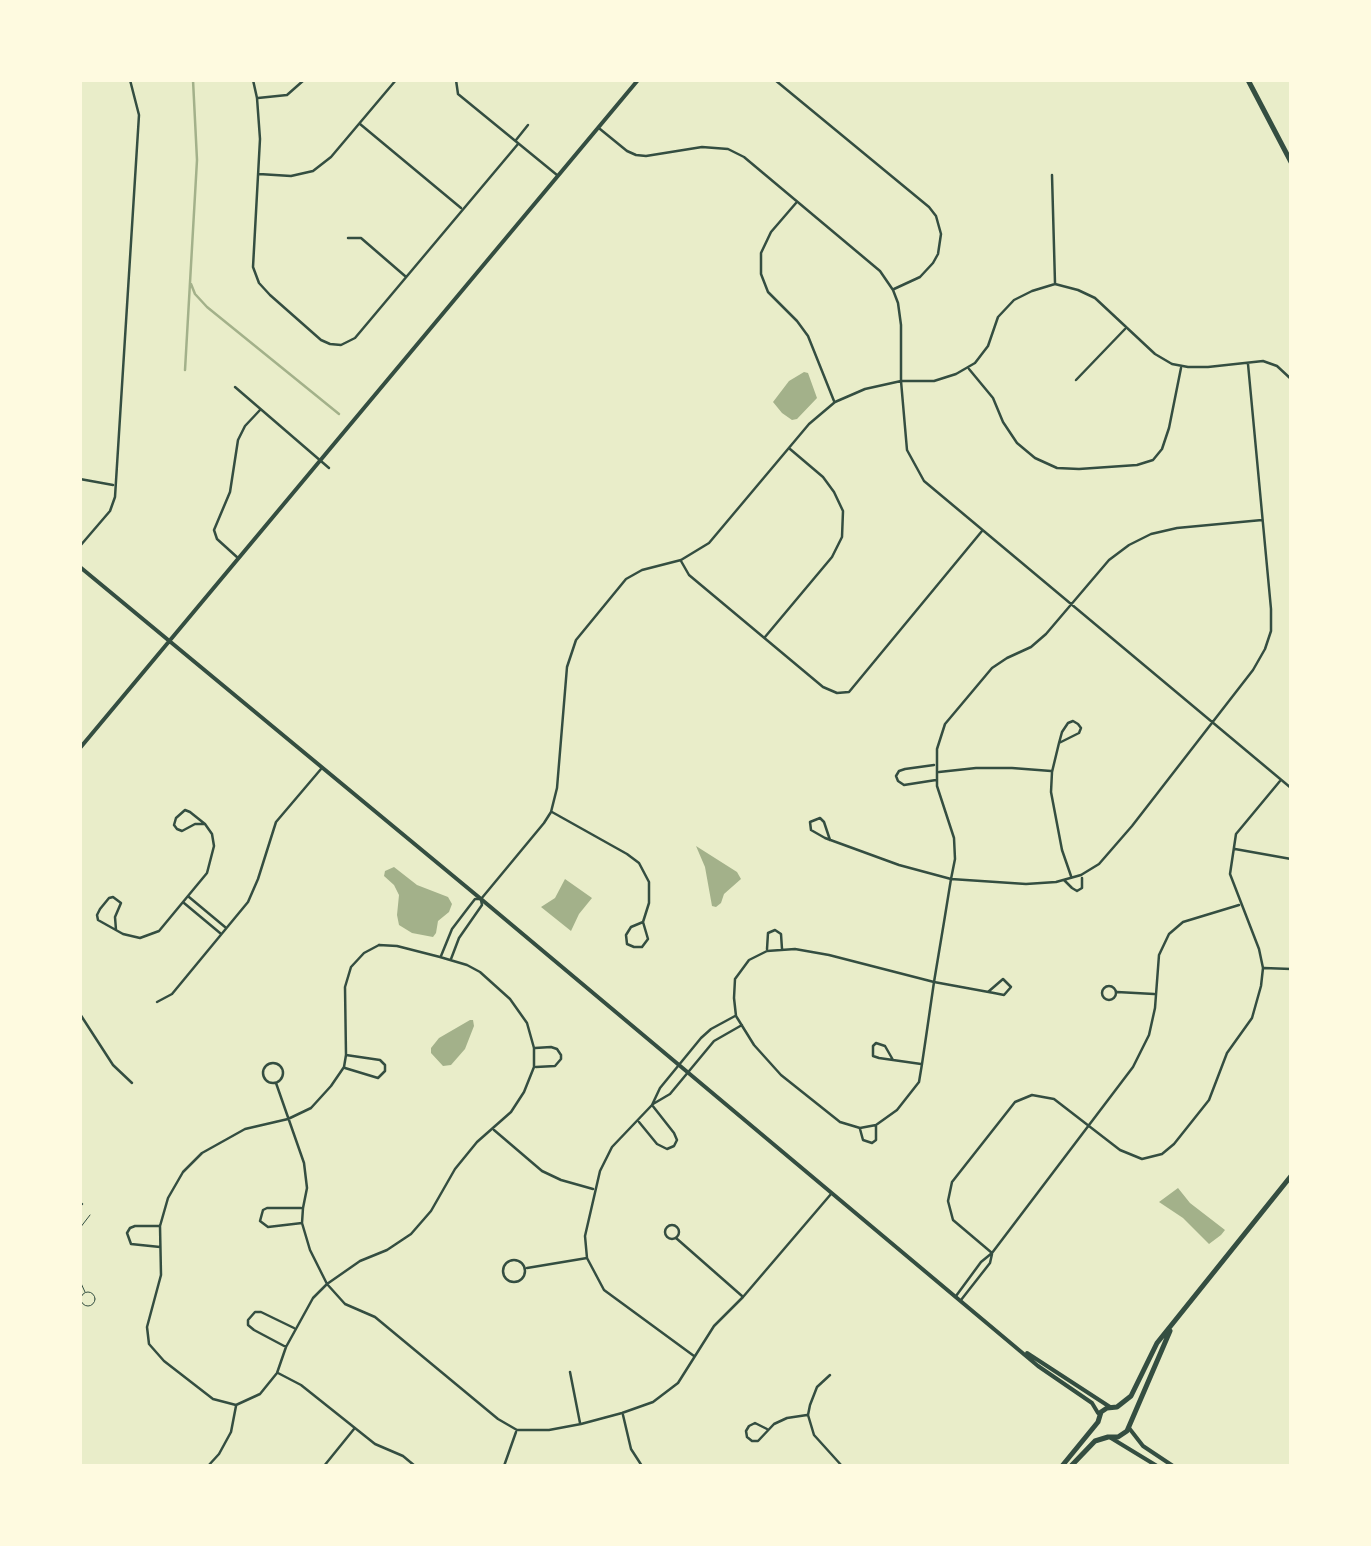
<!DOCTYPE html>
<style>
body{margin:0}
#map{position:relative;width:1371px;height:1546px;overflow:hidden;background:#e9edc9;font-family:Arial,sans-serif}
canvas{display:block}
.frame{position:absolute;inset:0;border:82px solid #fefae0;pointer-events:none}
</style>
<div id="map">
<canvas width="1371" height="1546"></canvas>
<div class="frame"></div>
</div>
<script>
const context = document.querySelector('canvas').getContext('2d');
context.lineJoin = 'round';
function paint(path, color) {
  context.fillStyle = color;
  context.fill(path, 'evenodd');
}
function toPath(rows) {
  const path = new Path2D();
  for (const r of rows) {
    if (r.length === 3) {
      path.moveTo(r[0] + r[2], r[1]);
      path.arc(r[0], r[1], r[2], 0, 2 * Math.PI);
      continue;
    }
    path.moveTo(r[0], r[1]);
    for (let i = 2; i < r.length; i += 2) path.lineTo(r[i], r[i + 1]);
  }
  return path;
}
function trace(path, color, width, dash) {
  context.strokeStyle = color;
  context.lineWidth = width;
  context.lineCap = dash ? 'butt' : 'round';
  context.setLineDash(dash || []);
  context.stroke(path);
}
paint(toPath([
 [804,372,808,373,817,398,797,419,792,420,782,413,773,402,789,381],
 [696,846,737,872,741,879,724,894,721,903,716,907,712,906,705,867],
 [394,867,417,885,448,897,452,904,449,912,438,921,436,933,433,937,412,933,399,925,397,915,399,895,394,885,384,876,385,871],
 [565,879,592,898,579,914,571,931,541,907,555,898],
 [470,1020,473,1020,474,1026,465,1049,451,1065,443,1066,431,1053,431,1048,439,1038],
 [1178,1188,1190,1203,1225,1230,1221,1235,1209,1244,1183,1218,1159,1202]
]), '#a3b18a');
trace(toPath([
 [191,284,195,294,207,307,339,414],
 [185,370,197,160,193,80]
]), '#a3b18a', 2.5);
trace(toPath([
 [80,1228,90,1215],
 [80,1281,85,1292],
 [88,1299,7]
]), '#344e41', 1);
trace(toPath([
 [253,80,257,98,260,139,253,267,259,283,270,295,321,340,330,344,341,345,355,338,518,144],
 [456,80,458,94,557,175],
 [775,80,929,207,936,216,941,234,938,254,933,263,920,277,894,289],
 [258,98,287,95,304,80],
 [360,124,461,208],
 [600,129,627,151,636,155,646,156,702,147,728,149,744,157,880,271,893,290,898,303,901,325,901,381,907,450,924,481,1291,788],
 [516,140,528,125],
 [259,174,291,176,313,171,331,157,396,80],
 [1052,175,1055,283],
 [796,203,771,232,761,253,761,274,768,292,797,321,808,336,834,401],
 [348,238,361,238,405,276],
 [969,369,993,398,1003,422,1017,443,1035,458,1057,468,1079,469,1137,465,1153,460,1162,449,1169,428,1181,368],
 [1076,380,1125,329],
 [235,387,329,468],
 [1291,396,1291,401],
 [80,479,113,485],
 [80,546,110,511,115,497,139,115,130,80],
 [238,558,217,539,214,530,230,492,238,440,245,426,260,410],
 [681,561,689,575,823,687,837,693,849,692,982,531],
 [765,637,832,557,842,537,843,511,834,492,823,477,790,449],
 [1059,743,1079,733,1081,728,1078,724,1073,721,1068,723,1062,732,1059,743,1052,772,1051,792,1062,850,1071,876],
 [934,765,905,769,899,771,896,776,898,781,904,785,936,780],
 [939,772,976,768,1012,768,1051,771],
 [552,812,627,854,639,863,649,882,649,903,643,922,631,927,626,935,627,944,634,947,642,947,648,939,643,922],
 [830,840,824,822,820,818,810,822,811,830,825,838,899,865,951,879,1026,884,1056,882,1081,875,1099,864,1132,826,1253,670,1265,649,1271,631,1271,609,1248,364],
 [1235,849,1291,859],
 [1065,881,1072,888,1077,891,1082,888,1082,878],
 [189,897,225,927],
 [184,903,220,933],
 [116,930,115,917,121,903,113,897,109,898,100,909,97,915,98,920,123,934,140,938,159,931,207,873,214,846,212,834,205,824,190,812,185,810,176,818,174,825,177,829,182,831,195,824,205,824],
 [379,945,397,946,440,957,467,965,480,972,510,999,527,1023,534,1048,534,1067,524,1092,511,1112,477,1142,455,1169,431,1211,411,1234,387,1250,360,1261,327,1284,313,1298,286,1347,277,1373,260,1394,236,1405,213,1399,164,1361,149,1344,147,1327,161,1275,160,1226,168,1198,183,1172,202,1153,245,1129,288,1119,311,1108,331,1086,344,1067,346,1055,345,987,351,967,364,953,379,945],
 [767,949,768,933,775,930,781,934,782,949],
 [441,956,452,929,468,908,475,899,481,899,486,893,544,823,551,812,557,788,567,667,576,640,626,579,642,570,681,560,709,543,809,424,835,402,865,389,901,381,934,381,956,374,975,363,988,346,998,317,1014,300,1032,291,1055,284,1078,290,1095,298,1155,354,1172,364,1188,367,1208,367,1263,361,1277,366,1291,379],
 [451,959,459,938,482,905,481,900],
 [1264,968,1291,969],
 [1109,993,7],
 [988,992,1003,979,1011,987,1004,995,994,993,934,982,829,955,795,949,767,951,749,960,735,979,734,998,736,1016,754,1045,781,1075,840,1122,860,1128,876,1125,897,1110,919,1082,922,1064,926,1037,934,982,944,922,951,879,955,859,954,838,937,786,937,749,945,724,992,668,1007,658,1031,647,1046,634,1109,560,1129,545,1151,534,1177,528,1262,520],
 [1117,992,1154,994],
 [157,1002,172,994,248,902,258,879,276,822,321,769],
 [80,1014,113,1065,132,1083],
 [535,1048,551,1047,557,1049,561,1055,561,1059,555,1066,536,1067],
 [893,1060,885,1046,876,1043,873,1046,873,1056,879,1058,921,1064],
 [273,1073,10],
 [345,1068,378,1078,385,1071,385,1065,380,1060,346,1055],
 [276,1083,304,1163,307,1188,303,1208,302,1223,310,1250,327,1284,345,1304,375,1317,498,1419,517,1430,549,1430,581,1424,622,1413,653,1402,678,1383,714,1326,743,1297,831,1194],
 [653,1104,670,1094,714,1041,742,1025],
 [639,1122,657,1144,667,1149,674,1146,677,1140,674,1133,652,1105],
 [860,1129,863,1140,872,1143,876,1140,876,1125],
 [494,1130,542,1171,561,1180,593,1189],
 [80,1203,82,1204],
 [301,1208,267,1208,263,1210,260,1221,268,1227,302,1223],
 [672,1232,7],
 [159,1226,135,1226,130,1228,127,1233,131,1244,160,1247],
 [676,1238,742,1296],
 [992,1253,953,1220,948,1201,952,1182,1015,1102,1032,1095,1054,1099,1120,1150,1142,1159,1162,1154,1174,1144,1209,1100,1227,1053,1252,1018,1261,986,1263,968,1259,949,1230,874,1236,834,1280,781],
 [514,1271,11],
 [527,1268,587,1258],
 [956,1296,981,1262,992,1253,1133,1067,1149,1035,1155,1008,1159,955,1169,934,1183,922,1239,905],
 [961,1300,990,1263,992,1254],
 [286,1347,254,1330,248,1325,248,1320,255,1312,261,1312,294,1328],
 [694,1356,604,1290,587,1258,585,1236,600,1171,612,1147,652,1105,660,1088,701,1038,711,1029,735,1016],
 [570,1372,580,1423],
 [278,1373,301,1385,375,1444,403,1456,415,1466],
 [830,1375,817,1387,810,1405,808,1415,814,1435,842,1466],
 [623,1415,631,1449,642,1466],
 [767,1429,755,1423,749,1426,746,1431,747,1437,752,1441,758,1441,774,1424,787,1418,807,1415],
 [208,1466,219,1454,231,1432,236,1406],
 [324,1466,354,1429],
 [504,1466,516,1432]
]), '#344e41', 2.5);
trace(toPath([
 [80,567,481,899,1038,1366,1092,1403,1098,1413],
 [80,748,638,80],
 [1027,1353,1110,1407],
 [1129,1428,1143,1446,1173,1466],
 [1111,1438,1157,1466]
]), '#344e41', 4);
trace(toPath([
 [1248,80,1291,162],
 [1062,1466,1098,1422,1101,1412,1107,1408,1117,1407,1131,1396,1157,1343,1291,1176],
 [1071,1466,1095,1441,1108,1437,1118,1437,1127,1431,1170,1331]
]), '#344e41', 5);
</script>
